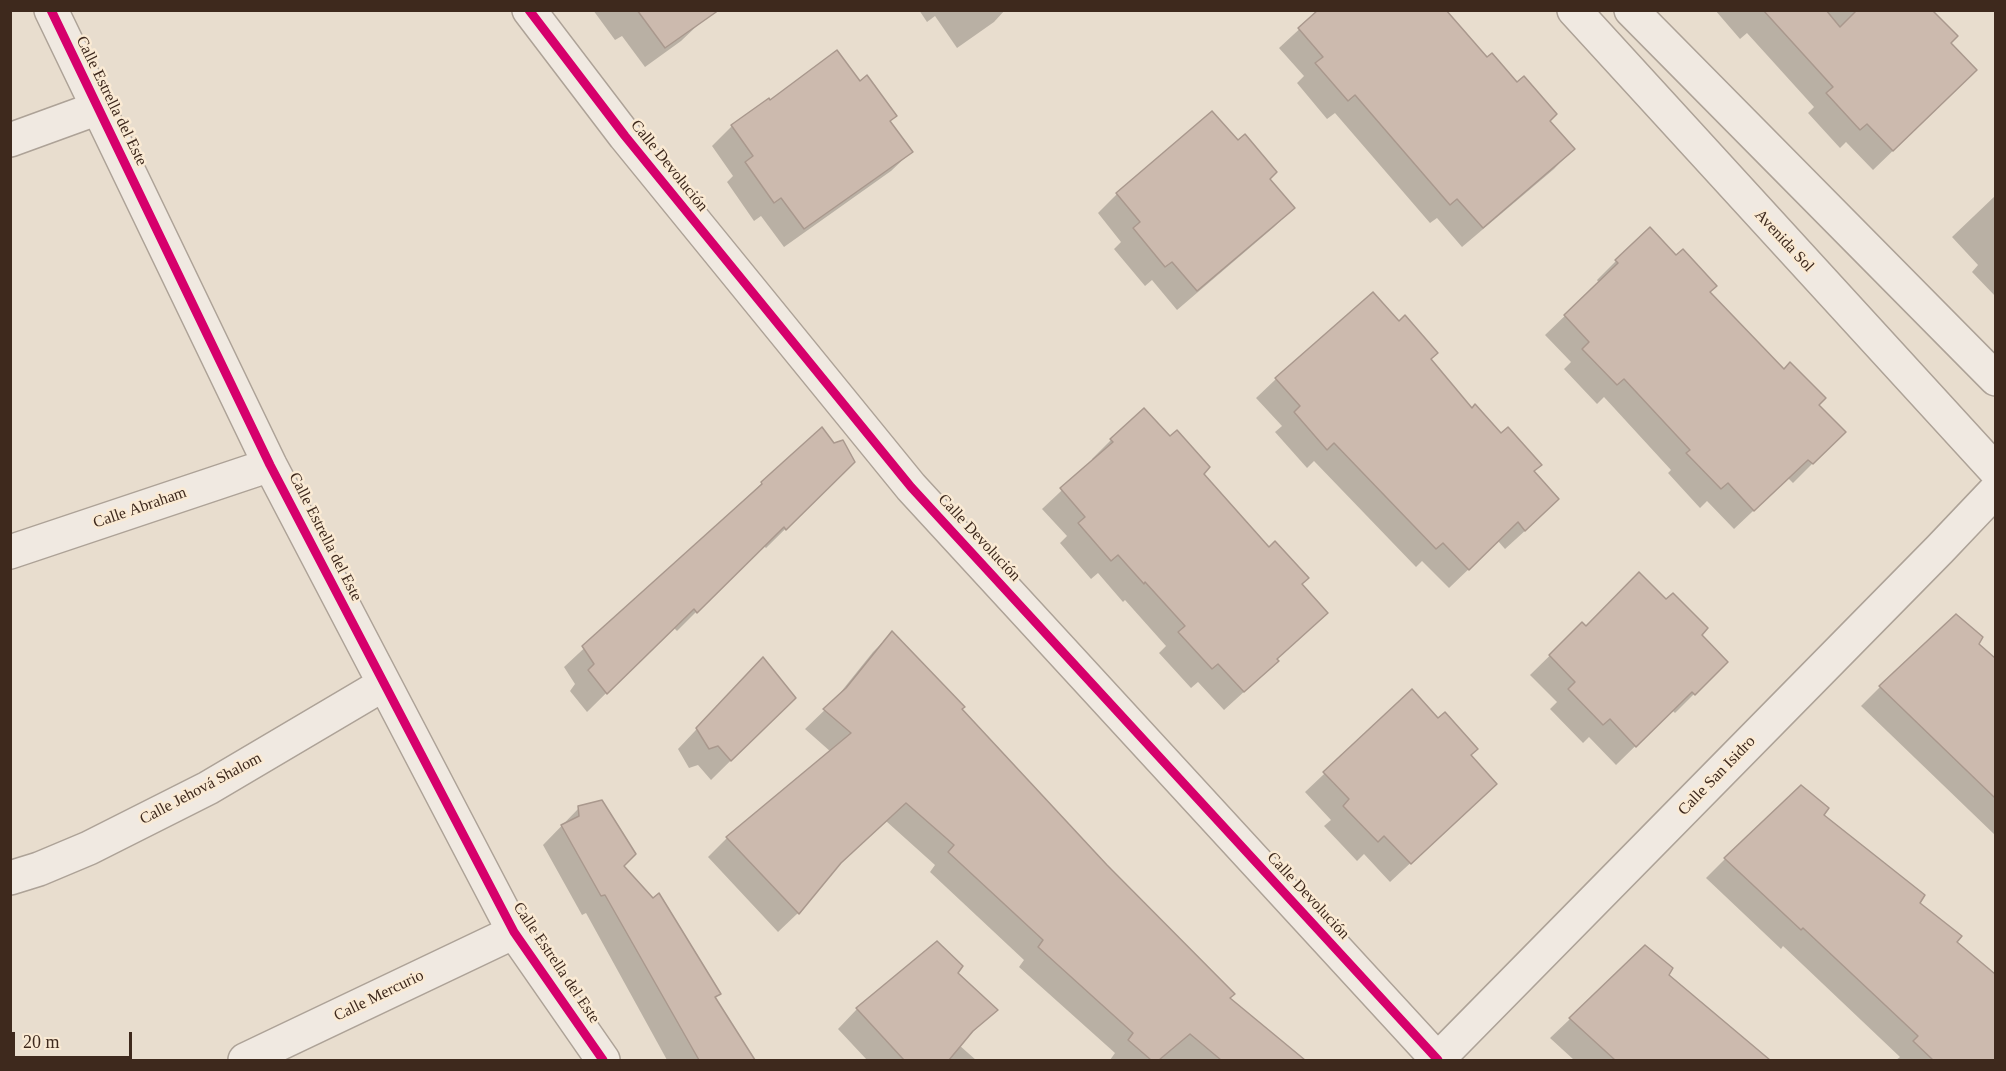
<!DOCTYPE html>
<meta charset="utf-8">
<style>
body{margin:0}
#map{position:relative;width:2006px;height:1071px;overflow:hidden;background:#e8ddce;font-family:"Times New Roman",serif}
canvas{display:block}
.frame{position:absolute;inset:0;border:12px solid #3e291d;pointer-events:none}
.scale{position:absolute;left:12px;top:1032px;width:120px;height:27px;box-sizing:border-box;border:3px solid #3e291d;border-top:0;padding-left:8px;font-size:18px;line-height:21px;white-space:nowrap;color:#3e291d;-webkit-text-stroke:4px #faead4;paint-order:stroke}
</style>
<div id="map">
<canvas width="2006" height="1071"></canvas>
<div class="frame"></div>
<div class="scale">20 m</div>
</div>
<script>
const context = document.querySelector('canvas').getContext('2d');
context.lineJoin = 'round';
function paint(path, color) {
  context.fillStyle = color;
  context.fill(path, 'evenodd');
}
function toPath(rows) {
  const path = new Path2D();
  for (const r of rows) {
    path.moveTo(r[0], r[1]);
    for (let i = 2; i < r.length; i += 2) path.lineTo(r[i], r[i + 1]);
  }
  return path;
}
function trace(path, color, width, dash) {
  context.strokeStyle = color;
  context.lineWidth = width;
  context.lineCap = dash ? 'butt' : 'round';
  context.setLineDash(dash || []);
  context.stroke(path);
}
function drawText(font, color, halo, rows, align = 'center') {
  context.font = font + ' "Times New Roman",serif';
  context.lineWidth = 5;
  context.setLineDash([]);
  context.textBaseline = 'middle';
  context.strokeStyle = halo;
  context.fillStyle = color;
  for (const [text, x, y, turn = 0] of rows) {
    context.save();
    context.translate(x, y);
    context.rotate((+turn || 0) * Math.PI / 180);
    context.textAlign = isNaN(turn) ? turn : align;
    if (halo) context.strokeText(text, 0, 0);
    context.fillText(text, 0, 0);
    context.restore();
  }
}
paint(toPath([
 [593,10,703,10,701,22,681,41,645,67,622,36,615,40],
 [919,10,1005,10,994,22,957,48,935,16,927,22],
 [1320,10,1448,10,1446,12,1487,59,1548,121,1573,149,1554,169,1462,247,1437,218,1430,223,1335,113,1327,119,1297,83,1304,76,1279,48],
 [1715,10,1930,10,1949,43,1956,90,1873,170,1846,142,1840,148,1808,113,1814,107,1747,33,1740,39],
 [768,100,770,102,888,122,911,152,891,171,784,247,761,216,754,221,727,182,733,176,712,146,732,126],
 [1238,143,1293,208,1274,227,1177,310,1152,280,1145,286,1114,249,1121,242,1098,213,1117,194],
 [1996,195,1996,297,1972,272,1978,265,1952,237],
 [1616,261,1708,292,1844,432,1793,483,1788,478,1734,529,1707,501,1700,508,1668,473,1671,470,1604,397,1597,404,1564,369,1571,362,1545,335,1599,283,1597,280],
 [1429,359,1471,410,1533,471,1538,519,1505,549,1498,541,1449,588,1422,561,1416,567,1314,461,1307,468,1275,432,1282,426,1256,398,1276,379],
 [1111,440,1202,474,1301,585,1276,660,1257,680,1224,710,1198,682,1191,688,1159,653,1166,646,1125,600,1123,602,1098,573,1091,579,1060,543,1067,536,1042,509,1093,461,1092,459],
 [833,445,853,462,766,548,763,545,677,631,673,627,587,712,570,691,575,684,564,667,762,483],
 [1582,624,1585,628,1726,662,1675,713,1672,710,1616,765,1589,737,1583,743,1550,709,1557,702,1530,675],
 [892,633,1228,998,1304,1060,1110,1060,1115,1053,1019,967,1024,960,930,872,935,865,886,821,835,868,798,913,778,932,708,857,727,838,831,752,805,729,832,703,873,652],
 [1977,645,1996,660,1996,836,1861,706,1880,687],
 [744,679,794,698,711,780,698,765,689,768,678,749],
 [1412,691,1470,756,1475,803,1390,882,1364,854,1357,861,1324,826,1331,820,1305,792],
 [579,808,719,994,715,999,753,1060,667,1060,586,913,582,915,543,845],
 [1822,816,1918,903,1954,942,1996,976,1996,1060,1896,1060,1900,1057,1783,946,1781,949,1706,878,1725,859],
 [956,973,996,1010,959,1045,976,1060,867,1060,838,1029,857,1009],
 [1667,975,1765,1058,1763,1060,1574,1060,1550,1038,1570,1019]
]), '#0003');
const building = toPath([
 [637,10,719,10,665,48,637,10],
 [1318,10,1446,10,1487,57,1492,53,1517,82,1524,76,1557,114,1550,121,1575,149,1483,228,1457,199,1450,205,1355,95,1348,101,1315,63,1323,57,1298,28,1318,10],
 [1763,10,1826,10,1840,27,1857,10,1932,10,1958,36,1951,43,1977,70,1893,151,1867,124,1860,130,1826,93,1833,87,1763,10],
 [837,50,860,81,867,75,897,116,890,121,913,152,804,229,781,198,774,203,745,162,753,156,731,125,769,98,770,100,837,50],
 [1212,111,1238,140,1245,134,1277,172,1270,179,1295,208,1197,291,1172,262,1165,267,1133,228,1140,222,1116,193,1212,111],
 [1650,227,1676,255,1683,249,1717,286,1710,292,1784,369,1790,362,1826,398,1819,405,1846,432,1813,464,1808,460,1754,511,1728,483,1721,489,1686,453,1690,450,1624,379,1617,385,1582,349,1589,342,1564,315,1618,263,1615,260,1650,227],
 [1373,292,1399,321,1405,315,1438,353,1431,359,1472,408,1475,404,1501,433,1508,427,1542,465,1534,471,1559,499,1525,531,1518,522,1469,570,1443,543,1436,549,1334,443,1327,450,1294,412,1300,406,1275,378,1373,292],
 [1144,408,1170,436,1177,430,1210,467,1204,474,1269,547,1275,541,1309,578,1302,584,1328,613,1277,659,1279,661,1244,692,1218,664,1212,669,1178,632,1185,626,1145,582,1144,584,1118,555,1111,561,1078,523,1085,517,1060,488,1113,442,1110,439,1144,408],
 [822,427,834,443,843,440,855,462,786,530,784,527,697,613,694,609,607,694,588,670,594,664,582,646,762,484,761,482,822,427],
 [1639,572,1666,599,1673,593,1708,628,1702,635,1728,662,1695,695,1692,692,1636,747,1610,719,1603,725,1568,689,1575,682,1549,655,1582,622,1586,626,1639,572],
 [1956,614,1983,637,1979,644,1995,658,1995,798,1879,686,1956,614],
 [892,631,965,707,962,709,1107,865,1235,994,1230,998,1305,1060,1221,1060,1190,1034,1159,1060,1151,1060,1128,1040,1133,1033,1038,947,1043,940,948,852,954,845,906,803,841,863,799,914,726,837,851,733,823,709,846,688,892,631],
 [763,657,796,698,731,761,718,746,709,749,696,728,763,657],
 [1412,689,1438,718,1445,712,1478,749,1471,755,1497,784,1411,864,1384,836,1378,842,1343,806,1349,799,1323,772,1412,689],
 [1801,785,1829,808,1824,815,1925,895,1920,903,1962,936,1957,942,1995,974,1995,1060,1933,1060,1913,1041,1918,1036,1803,928,1801,930,1724,858,1801,785],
 [602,800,636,854,624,866,653,898,659,893,721,994,715,997,755,1060,699,1060,605,895,601,896,561,825,579,816,578,806,602,800],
 [937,941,963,966,958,973,998,1010,973,1031,949,1060,904,1060,856,1008,937,941],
 [1645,945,1673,968,1669,975,1770,1060,1615,1060,1569,1018,1645,945]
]);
paint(building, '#ccbaae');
trace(building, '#a9988d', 1.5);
const street = toPath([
 [51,10,270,465,514,932,603,1060],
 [529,10,625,136,911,487,1438,1060],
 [1574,10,1996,471],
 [1631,10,1996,379],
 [10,140,98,108],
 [10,552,270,465],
 [10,878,39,869,89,848,208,788,384,684],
 [245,1060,514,932],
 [1437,1060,1940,549,1996,490]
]);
trace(street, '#ada297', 36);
trace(street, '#f0e9e1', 33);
trace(toPath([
 [51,10,270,465,514,932,603,1060],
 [529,10,625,136,911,487,1438,1060]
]), '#d6006c', 9);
drawText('16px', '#3e291d', '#faead4', [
 ["Calle Estrella del Este",111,101,64],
 ["Calle Devolución",669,166,51],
 ["Avenida Sol",1784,241,47],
 ["Calle Abraham",140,508,-19],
 ["Calle Estrella del Este",325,537,63],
 ["Calle Devolución",979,538,47],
 ["Calle San Isidro",1717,776,-46],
 ["Calle Jehová Shalom",201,789,-28],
 ["Calle Devolución",1308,896,47],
 ["Calle Estrella del Este",556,963,56],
 ["Calle Mercurio",379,996,-26]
]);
</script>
